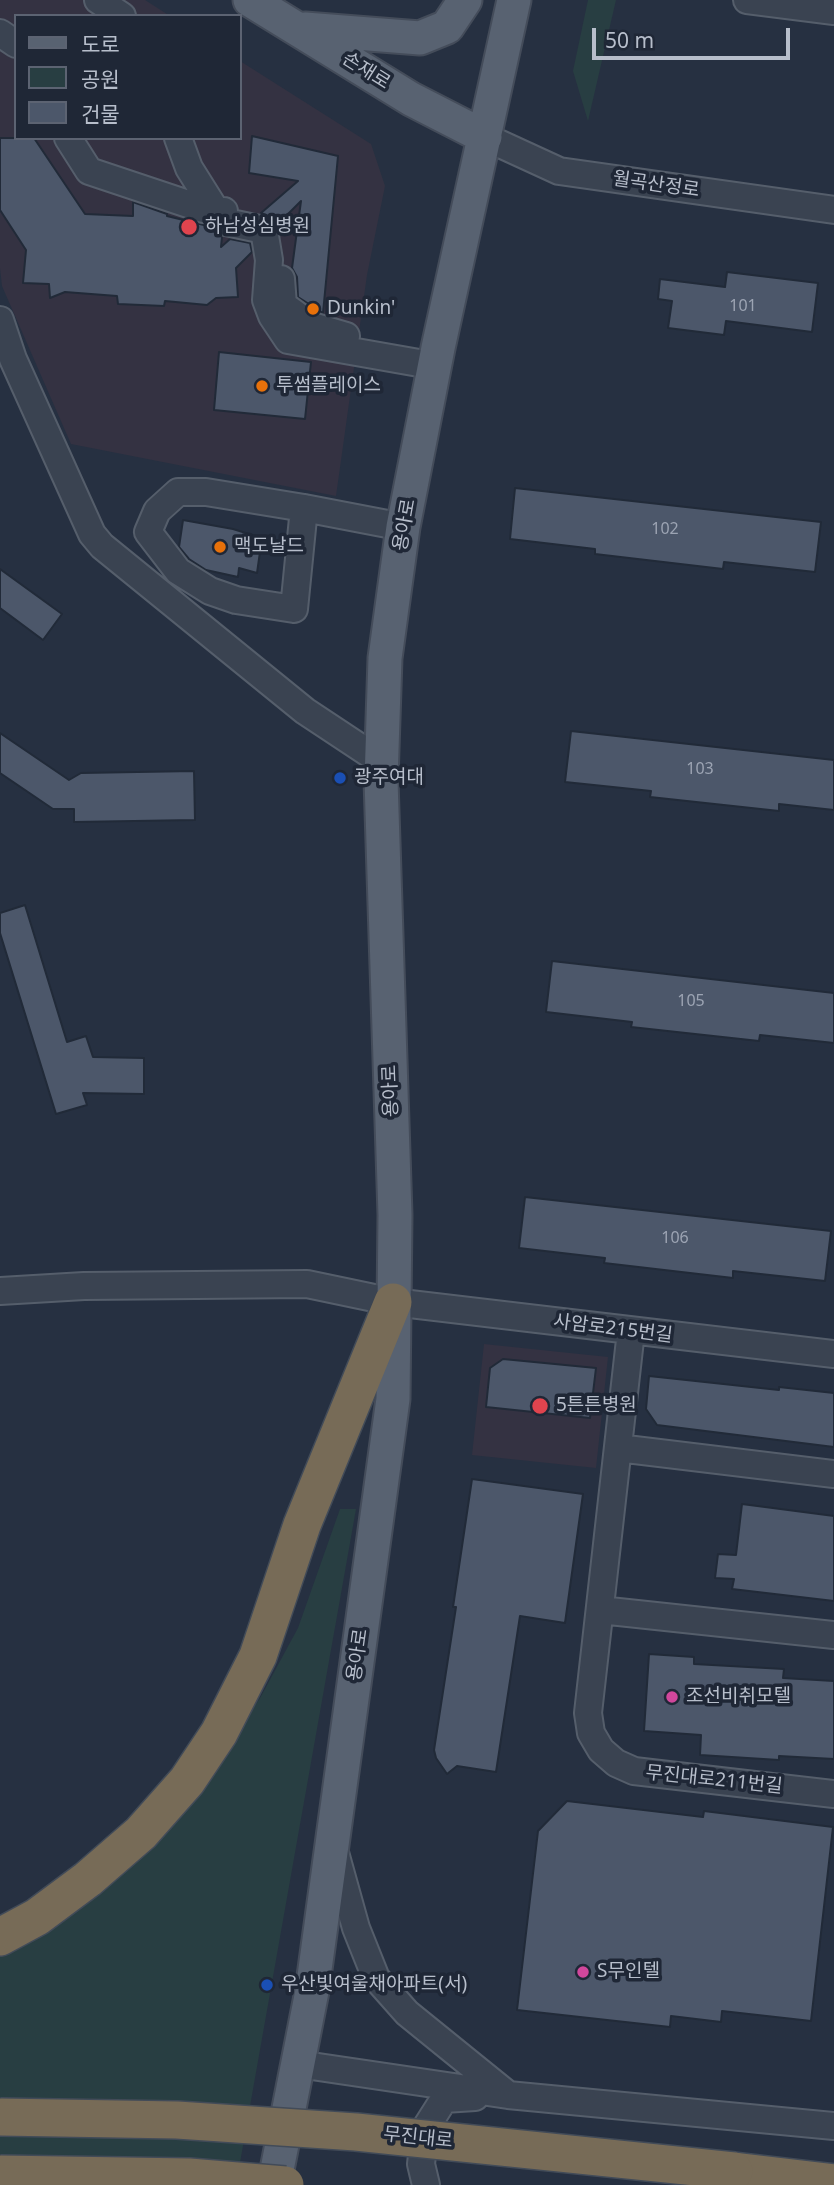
<!DOCTYPE html>
<meta charset="utf-8">
<style>
body{margin:0}
#map{position:relative;width:834px;height:2185px;overflow:hidden;background:#263041;font-family:"Noto Sans","Noto Sans KR",sans-serif}
canvas{display:block}
.legend{position:absolute;left:14px;top:14px;width:228px;height:126px;box-sizing:border-box;background:#1f2736;border:2px solid #5c6372;margin:0;padding:9px 12px;list-style:none;font-size:21px;color:#b7becb}
.legend li{display:flex;align-items:center;gap:14px;height:35px}
.legend b{width:35px;border:2px solid #5c6372}
.scale{position:absolute;left:592px;top:28px;width:198px;height:32px;box-sizing:border-box;border:4px solid #b7becb;border-top:0;padding-left:9px;font-size:21px;line-height:24px;white-space:nowrap;color:#b7becb;-webkit-text-stroke:5px #1f2736;paint-order:stroke}
</style>
<div id="map">
<canvas width="834" height="2185"></canvas>
<ul class="legend">
<li><b style="height:9px;background:#586271"></b>도로</li>
<li><b style="height:19px;background:#283e42"></b>공원</li>
<li><b style="height:19px;background:#4c576a"></b>건물</li>
</ul>
<div class="scale">50 m</div>
</div>
<script>
const context = document.querySelector('canvas').getContext('2d');
context.lineJoin = 'round';
function paint(path, color) {
  context.fillStyle = color;
  context.fill(path, 'evenodd');
}
function toPath(rows) {
  const path = new Path2D();
  for (const r of rows) {
    path.moveTo(r[0], r[1]);
    for (let i = 2; i < r.length; i += 2) path.lineTo(r[i], r[i + 1]);
  }
  return path;
}
function trace(path, color, width, dash) {
  context.strokeStyle = color;
  context.lineWidth = width;
  context.lineCap = dash ? 'butt' : 'round';
  context.setLineDash(dash || []);
  context.stroke(path);
}
function drawText(font, color, halo, rows, align = 'center') {
  context.font = font + ' "Noto Sans","Noto Sans KR",sans-serif';
  context.lineWidth = 7;
  context.setLineDash([]);
  context.textBaseline = 'middle';
  context.strokeStyle = halo;
  context.fillStyle = color;
  for (const [text, x, y, turn = 0] of rows) {
    context.save();
    context.translate(x, y);
    context.rotate((+turn || 0) * Math.PI / 180);
    context.textAlign = isNaN(turn) ? turn : align;
    if (halo) context.strokeText(text, 0, 0);
    context.fillText(text, 0, 0);
    context.restore();
  }
}
paint(toPath([
 [0,0,145,0,170,16,16,16,16,138,240,138,240,61,371,144,385,186,367,275,336,496,71,444,2,286,0,268],
 [484,1344,608,1357,596,1468,472,1455]
]), '#343242');
paint(toPath([
 [588,0,616,0,588,121,573,71],
 [340,1509,356,1509,236,2185,0,2185,0,1934,207,1772,260,1698,298,1628]
]), '#283e42');
const building = toPath([
 [252,136,338,156,323,313,298,297,297,277,292,268,301,201,278,224,275,219,261,213,298,181,249,173,252,136],
 [0,138,34,138,85,214,133,216,133,202,167,214,167,216,208,226,222,237,221,247,230,239,250,243,252,252,236,268,238,297,216,298,207,305,165,301,164,306,118,304,117,296,65,292,50,298,49,284,23,283,26,250,0,210,0,138],
 [727,272,818,283,812,332,726,321,724,335,668,328,672,301,658,299,660,279,725,287,727,272],
 [219,352,311,362,305,419,214,410,219,352],
 [515,488,821,522,815,572,724,562,723,569,595,554,595,549,510,539,515,488],
 [183,520,233,529,262,538,257,573,239,568,238,577,206,570,189,559,179,547,183,520],
 [0,569,62,614,43,640,0,608,0,569],
 [571,731,834,760,834,810,779,804,779,811,650,797,651,791,565,782,571,731],
 [0,733,69,780,81,773,194,771,195,820,74,822,74,809,53,809,0,773,0,733],
 [25,905,67,1042,86,1036,93,1057,144,1058,144,1094,83,1093,87,1105,56,1114,0,933,0,913,25,905],
 [552,961,834,993,834,1043,760,1035,759,1041,631,1027,632,1022,546,1012,552,961],
 [525,1197,831,1231,825,1281,733,1271,733,1278,604,1263,605,1258,519,1248,525,1197],
 [503,1359,596,1368,590,1418,486,1407,490,1368,503,1359],
 [649,1376,779,1390,779,1387,834,1393,834,1447,657,1425,646,1409,649,1376],
 [472,1479,583,1494,565,1623,520,1616,496,1772,457,1766,447,1774,436,1758,434,1750,456,1607,453,1607,472,1479],
 [742,1504,834,1516,834,1601,732,1589,734,1579,715,1578,718,1554,736,1555,742,1504],
 [649,1654,694,1657,694,1664,784,1669,783,1678,834,1681,834,1759,779,1756,779,1760,700,1755,701,1735,644,1731,649,1654],
 [567,1801,703,1817,704,1811,833,1827,811,2021,722,2011,721,2022,671,2016,670,2027,517,2010,538,1831,567,1801]
]);
paint(building, '#4c576a');
trace(building, '#212a38', 2);
const minor = toPath([
 [98,0,122,16],
 [747,0,834,11],
 [0,33,16,44],
 [485,137,559,171,834,210],
 [68,138,89,171,203,209,216,211,226,222,264,230,269,260,266,300,272,316,288,340,436,366],
 [178,138,189,168,216,211,224,211],
 [281,279,283,305,312,326,346,336],
 [0,320,13,359,92,534,102,546,305,711,382,762],
 [304,508,294,609,236,600,210,591,178,571,148,532,157,511,178,492,206,492,304,508,403,527],
 [0,1291,84,1286,307,1284,393,1302,834,1354],
 [631,1331,588,1713,591,1733,601,1750,616,1763,634,1771,834,1794],
 [618,1448,834,1474],
 [600,1610,834,1635],
 [334,1849,356,1928,376,1978,407,2013,507,2094],
 [298,2064,508,2095,834,2126],
 [426,2185,421,2164,425,2129,444,2099,475,2097]
]);
const major = toPath([
 [250,0,411,99,485,137],
 [305,29,420,38,447,27,465,0],
 [274,2185,312,1991,393,1399,395,1215,381,780,385,658,403,527,438,348,514,0]
]);
const highway = toPath([
 [0,1937,37,1917,88,1879,141,1833,187,1781,219,1733,258,1656,302,1525,393,1302],
 [734,2171,834,2183]
]);
trace(minor, '#555e6b', 30);
trace(major, '#444c5a', 37);
trace(highway, '#424b58', 40);
trace(minor, '#3a4351', 26);
trace(major, '#586271', 33);
trace(highway, '#776b57', 37);
const highwayBridge = toPath([
 [0,2117,177,2120,356,2132,734,2171],
 [0,2174,189,2177,285,2185]
]);
trace(highwayBridge, '#424b58', 40, []);
trace(highwayBridge, '#776b57', 37);
for (const [x, y, r, color] of [
 [189,227,9,"#e0444e"],
 [313,309,7,"#e8710a"],
 [262,386,7,"#e8710a"],
 [220,547,7,"#e8710a"],
 [340,778,7,"#1a4fb4"],
 [540,1406,9,"#e0444e"],
 [672,1697,7,"#d1479c"],
 [583,1972,7,"#d1479c"],
 [267,1985,7,"#1a4fb4"]
]) {
  const dot = new Path2D();
  dot.arc(x, y, r, 0, 2 * Math.PI);
  context.fillStyle = color;
  context.fill(dot);
  trace(dot, '#1f2736', 2.5);
}
drawText('16px', '#9ca4b3', null, [
 ["101",743,306],
 ["102",665,529],
 ["103",700,769],
 ["105",691,1001],
 ["106",675,1238]
]);
drawText('19px', '#b7becb', '#1f2736', [
 ["손재로",366,71,32],
 ["월곡산정로",656,185,8],
 ["용아로",405,525,-80],
 ["용아로",391,1091,-92],
 ["사암로215번길",613,1329,7],
 ["용아로",358,1655,-82],
 ["무진대로211번길",714,1780,6],
 ["무진대로",418,2138,6]
]);
drawText('19px', '#b7becb', '#1f2736', [
 ["하남성심병원",205,227],
 ["Dunkin'",327,309],
 ["투썸플레이스",276,386],
 ["맥도날드",234,547],
 ["광주여대",354,778],
 ["5튼튼병원",556,1406],
 ["조선비취모텔",686,1697],
 ["S무인텔",597,1972],
 ["우산빛여울채아파트(서)",281,1985]
], 'left');
</script>
